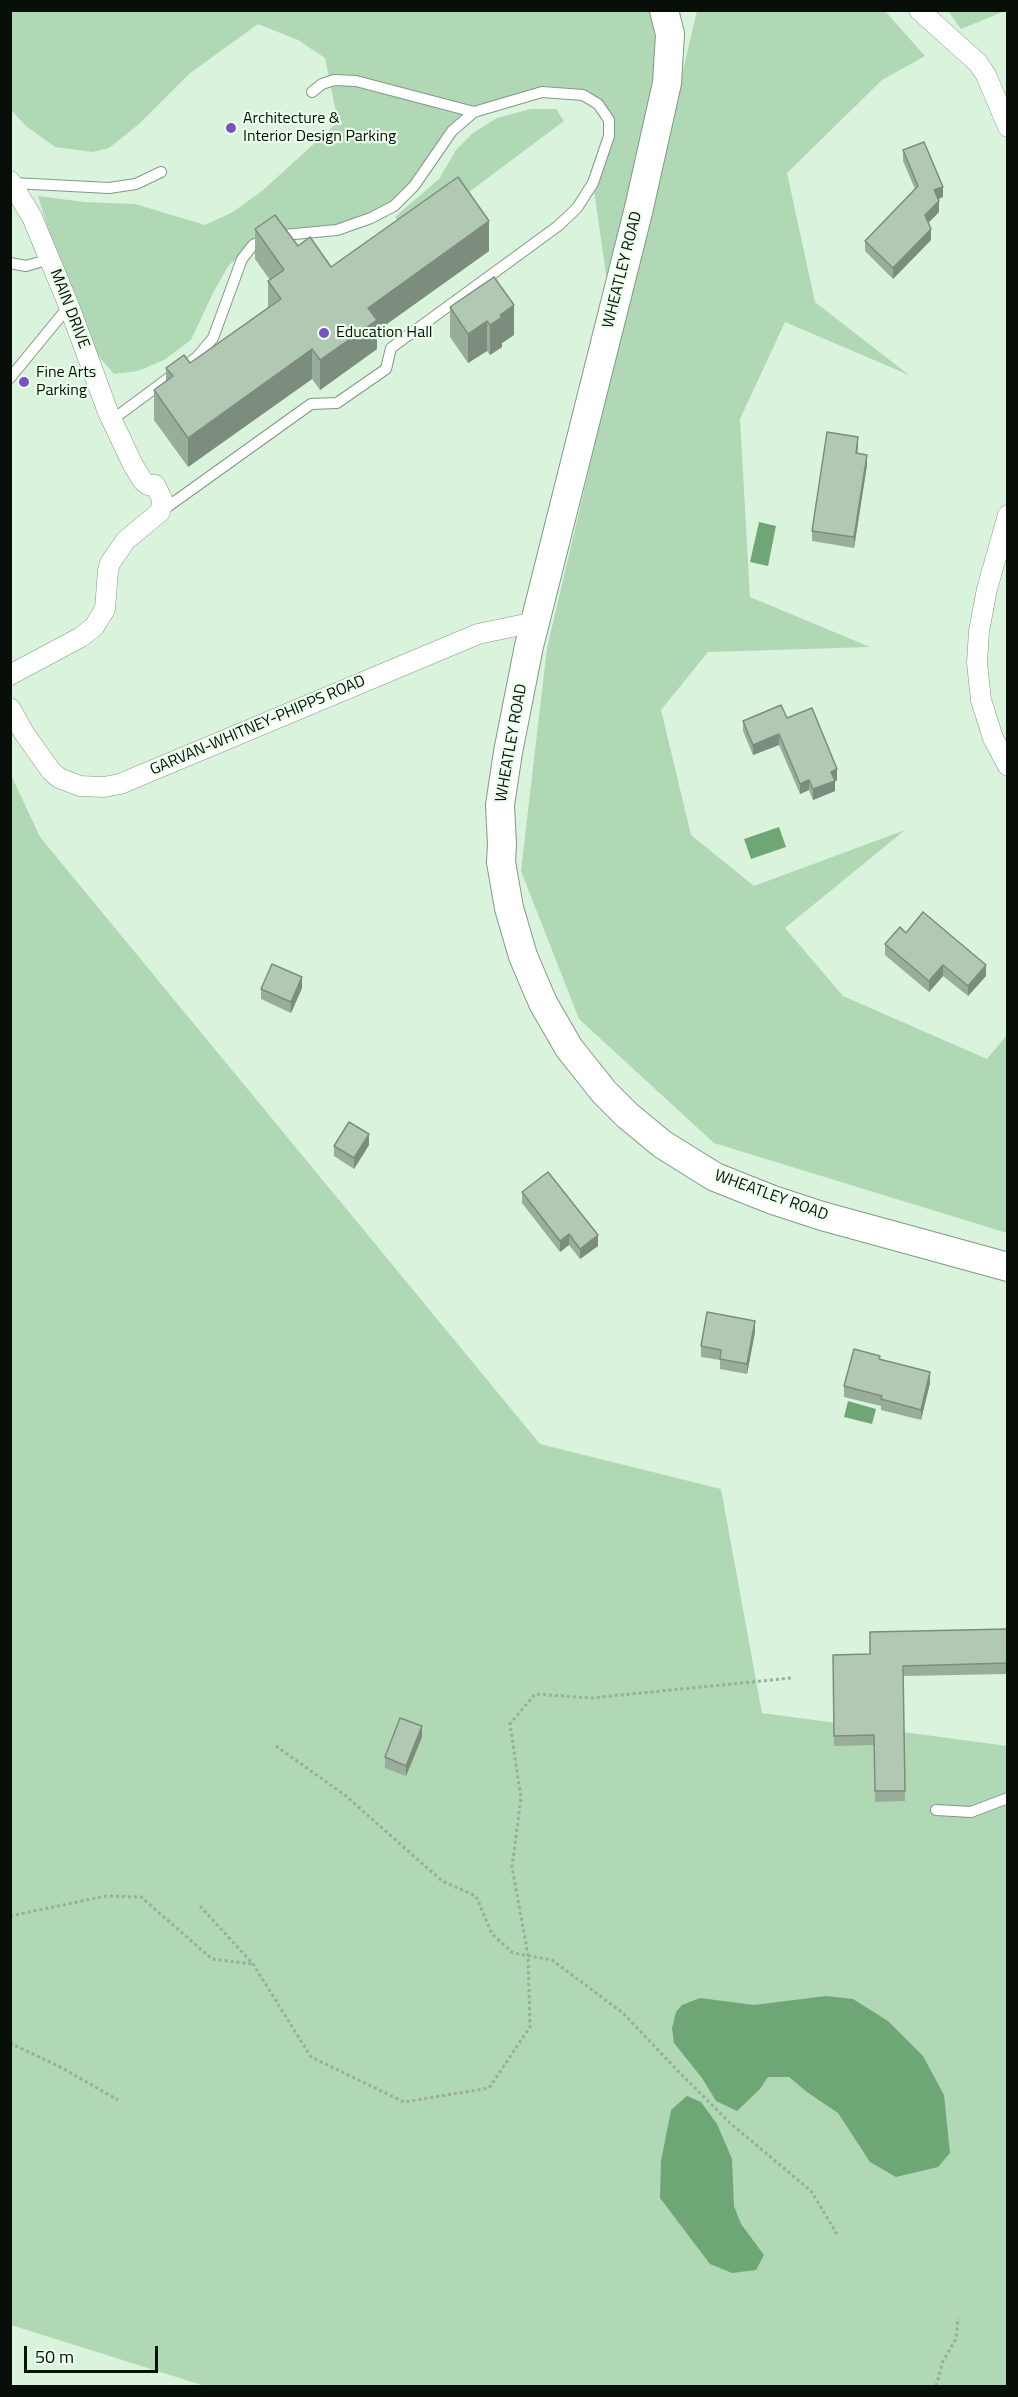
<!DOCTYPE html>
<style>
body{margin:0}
#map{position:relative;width:1018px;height:2397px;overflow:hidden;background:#daf3dc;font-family:"Titillium Web",sans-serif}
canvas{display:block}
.frame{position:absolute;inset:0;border:12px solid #070f08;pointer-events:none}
.scale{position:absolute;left:24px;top:2346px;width:134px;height:27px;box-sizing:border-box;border:3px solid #070f08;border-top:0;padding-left:8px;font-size:18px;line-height:21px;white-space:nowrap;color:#070f08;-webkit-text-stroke:4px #ebffec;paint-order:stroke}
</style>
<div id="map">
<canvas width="1018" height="2397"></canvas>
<div class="frame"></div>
<div class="scale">50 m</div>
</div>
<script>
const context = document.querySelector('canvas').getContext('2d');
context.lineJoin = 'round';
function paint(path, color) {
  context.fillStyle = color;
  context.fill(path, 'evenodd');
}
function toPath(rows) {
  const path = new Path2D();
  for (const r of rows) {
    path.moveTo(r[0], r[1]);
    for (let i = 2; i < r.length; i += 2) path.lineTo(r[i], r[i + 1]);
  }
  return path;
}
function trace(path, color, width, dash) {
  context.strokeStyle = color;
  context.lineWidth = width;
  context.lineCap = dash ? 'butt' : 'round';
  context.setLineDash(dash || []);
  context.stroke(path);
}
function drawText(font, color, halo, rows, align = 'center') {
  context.font = font + ' "Titillium Web",sans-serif';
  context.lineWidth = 4.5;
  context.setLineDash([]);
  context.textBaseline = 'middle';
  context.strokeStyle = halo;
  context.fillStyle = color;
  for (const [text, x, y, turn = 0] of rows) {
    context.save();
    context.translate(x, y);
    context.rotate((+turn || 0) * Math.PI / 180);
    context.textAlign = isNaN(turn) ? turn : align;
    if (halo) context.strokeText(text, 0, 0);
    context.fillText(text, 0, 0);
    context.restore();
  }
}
paint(toPath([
 [10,11,664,11,670,34,612,317,593,183,609,120,583,95,542,92,474,112,452,131,414,186,371,218,253,245,229,265,213,293,191,340,164,360,138,371,114,374,94,351,52,242,38,196,84,202,135,204,205,225,233,212,263,190,338,122,325,58,298,40,258,24,189,74,139,124,109,148,93,152,55,147,26,126,11,110],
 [697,11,885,11,925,56,882,80,787,173,815,302,909,375,785,322,740,419,750,597,870,647,708,652,661,710,691,835,754,886,905,830,785,928,843,996,987,1059,1007,1035,1007,1233,714,1143,579,1019,521,871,547,648],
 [948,11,1005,11,961,29],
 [531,109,556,109,564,121,461,198,403,227,395,217,439,179,456,150,473,133,497,118],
 [11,775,40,837,540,1444,721,1489,762,1713,1007,1746,1007,2386,205,2386,11,2325]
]), '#b0d8b4');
paint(toPath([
 [759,522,776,526,768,566,750,562],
 [779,827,786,847,751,859,744,839],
 [848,1401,876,1409,872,1424,844,1417],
 [826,1996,853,1999,888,2021,923,2056,944,2095,950,2153,938,2167,896,2177,870,2162,838,2113,807,2092,789,2077,768,2077,760,2089,737,2111,716,2101,702,2078,674,2043,672,2028,676,2012,682,2005,700,1998,754,2005],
 [687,2096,701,2102,717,2124,732,2159,734,2206,741,2224,764,2255,756,2270,732,2273,710,2264,660,2198,661,2161,671,2110]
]), '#6fa676');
const lane = toPath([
 [312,92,322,84,334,80,356,81,474,112],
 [13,183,109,188,136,184,161,172],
 [10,263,26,266,50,259],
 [10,378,69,306],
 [112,420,197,357,213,338,242,259,253,245,273,236,337,230,371,218,394,206,414,186,452,131,474,112,542,92,583,95,598,104,609,120,609,136,593,183,577,208,558,226,391,348,386,369,337,403,311,404,163,510],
 [936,1810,971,1812,1008,1798]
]);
const street = toPath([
 [919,10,978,63,986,75,1008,127],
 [10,181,32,217,69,306,108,412,133,465,143,481,148,485,155,485,163,501,160,512,126,540,110,563,108,571,105,609,94,627,81,637,10,675],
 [1008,515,987,589,979,631,977,663,981,700,993,738,1008,766],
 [10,708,24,733,51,771,59,778,80,786,104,787,120,784,478,634,535,622]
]);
const secondary = toPath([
 [664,10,670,34,667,83,639,208,529,646,508,752,500,805,502,844,501,862,509,908,523,956,543,1003,569,1048,604,1092,627,1115,662,1144,715,1177,773,1200,822,1216,1008,1267]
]);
trace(lane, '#829984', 12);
trace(street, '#829984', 21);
trace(secondary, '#829984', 30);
trace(toPath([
 [276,1746,346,1796,442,1881,476,1896,492,1934,513,1953,552,1960,623,2013,675,2068,730,2123,811,2191,837,2234],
 [200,1906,253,1964,311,2057,404,2102,489,2088,530,2027,528,1955,512,1867,521,1798,510,1724,535,1694,591,1698,791,1678],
 [10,1916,106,1896,141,1897,212,1959,253,1964],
 [10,2043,62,2068,118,2100],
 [936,2386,943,2361,956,2339,958,2318]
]), '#9aad9b', 3, [3, 3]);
trace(lane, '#fff', 10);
trace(street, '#fff', 20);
trace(secondary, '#fff', 28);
paint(toPath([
 [903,150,943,197,938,199,939,212,928,223,931,240,893,279,865,251,865,241,915,189,903,161],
 [255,229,298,246,331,267,489,251,377,331,377,349,320,390,312,379,188,467,154,420,154,390,166,381,166,368,190,363,268,307,268,281,270,280,255,259],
 [494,277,514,335,502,343,502,347,490,355,487,351,468,363,450,337,450,307],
 [858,447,857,453,867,465,854,548,812,541,812,531],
 [787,718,837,780,835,781,835,791,813,800,809,790,800,794,779,745,753,755,743,731,743,721],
 [906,933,986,976,968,996,943,976,929,992,885,955,885,944],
 [302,988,291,1013,261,999,261,989],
 [369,1145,354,1169,334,1156,334,1146],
 [522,1192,598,1246,580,1259,569,1245,560,1252,522,1203],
 [755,1332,747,1374,720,1369,720,1360,701,1357,701,1346],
 [880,1359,930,1383,921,1420,881,1410,881,1406,844,1397,844,1386],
 [1008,1629,1008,1674,903,1676,905,1801,875,1802,874,1745,834,1746,833,1655,870,1654],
 [422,1737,406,1776,385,1768,385,1757]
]), '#98ad9a');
paint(toPath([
 [943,187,943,197,934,201,934,190],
 [939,201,939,212,925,226,925,215],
 [489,221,489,251,377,331,377,349,320,390,320,360,368,308],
 [931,229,931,240,893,279,893,268],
 [514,305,514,335,502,343,502,347,490,355,490,325,500,315],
 [487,321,487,351,468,363,468,334],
 [312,349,312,379,188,467,188,438],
 [858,437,858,447,856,463,856,453],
 [867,455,867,465,854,548,854,537],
 [779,734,779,745,753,755,753,745],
 [837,769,837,780,835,781,835,791,813,800,813,789,831,772],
 [809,780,809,790,800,794,800,784],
 [943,965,943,976,929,992,929,981],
 [986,965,986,976,968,996,968,986],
 [302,977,302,988,291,1013,291,1002],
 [369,1134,369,1145,354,1169,354,1158],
 [569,1234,569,1245,560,1252,560,1241],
 [598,1235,598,1246,580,1259,580,1249],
 [755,1321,755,1332,747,1374,747,1364],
 [930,1372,930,1383,921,1420,921,1410],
 [422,1726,422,1737,406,1776,406,1766]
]), '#7c8d7d');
const building = toPath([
 [924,142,943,187,934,190,939,201,925,215,931,229,893,268,865,241,918,186,903,150,924,142],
 [458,177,489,221,368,308,377,320,320,360,312,349,188,438,154,390,173,376,166,368,184,355,190,363,281,299,268,281,284,270,255,229,275,215,298,246,310,237,331,267,458,177],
 [494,277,514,305,500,315,502,317,490,325,487,321,468,334,450,307,494,277],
 [827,432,858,437,856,453,867,455,854,537,812,531,827,432],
 [781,705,787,718,812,708,837,769,831,772,835,781,813,789,809,780,800,784,779,734,753,745,743,721,781,705],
 [923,912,986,965,968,986,943,965,929,981,885,944,900,927,906,933,923,912],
 [272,964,302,977,291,1002,261,989,272,964],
 [349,1122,369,1134,354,1158,334,1146,349,1122],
 [548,1172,598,1235,580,1249,569,1234,560,1241,522,1192,548,1172],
 [707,1312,755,1321,747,1364,720,1359,721,1350,701,1346,707,1312],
 [854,1349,880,1356,879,1359,930,1372,921,1410,881,1399,882,1396,844,1386,854,1349],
 [1008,1629,1008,1663,903,1666,905,1791,875,1791,874,1735,834,1736,833,1655,870,1654,870,1632,1008,1629],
 [400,1718,422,1726,406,1766,385,1757,400,1718]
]);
paint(building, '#b1c9b3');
trace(building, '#7c8d7d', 1.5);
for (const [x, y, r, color] of [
 [231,128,6,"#7d4fc7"],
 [324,333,6,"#7d4fc7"],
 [24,382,6,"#7d4fc7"]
]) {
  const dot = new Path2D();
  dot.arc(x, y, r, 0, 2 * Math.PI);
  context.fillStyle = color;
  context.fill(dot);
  trace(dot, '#ebffec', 2);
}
drawText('16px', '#070f08', '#ebffec', [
 ["Architecture &",243,119],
 ["Interior Design Parking",243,137],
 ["Education Hall",336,333],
 ["Fine Arts",36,373],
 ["Parking",36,391]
], 'left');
drawText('16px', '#070f08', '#ebffec', [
 ["WHEATLEY ROAD",623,270,-76],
 ["MAIN DRIVE",69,309,69],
 ["GARVAN-WHITNEY-PHIPPS ROAD",258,726,-23],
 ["WHEATLEY ROAD",512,743,-80],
 ["WHEATLEY ROAD",771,1196,20]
]);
</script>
